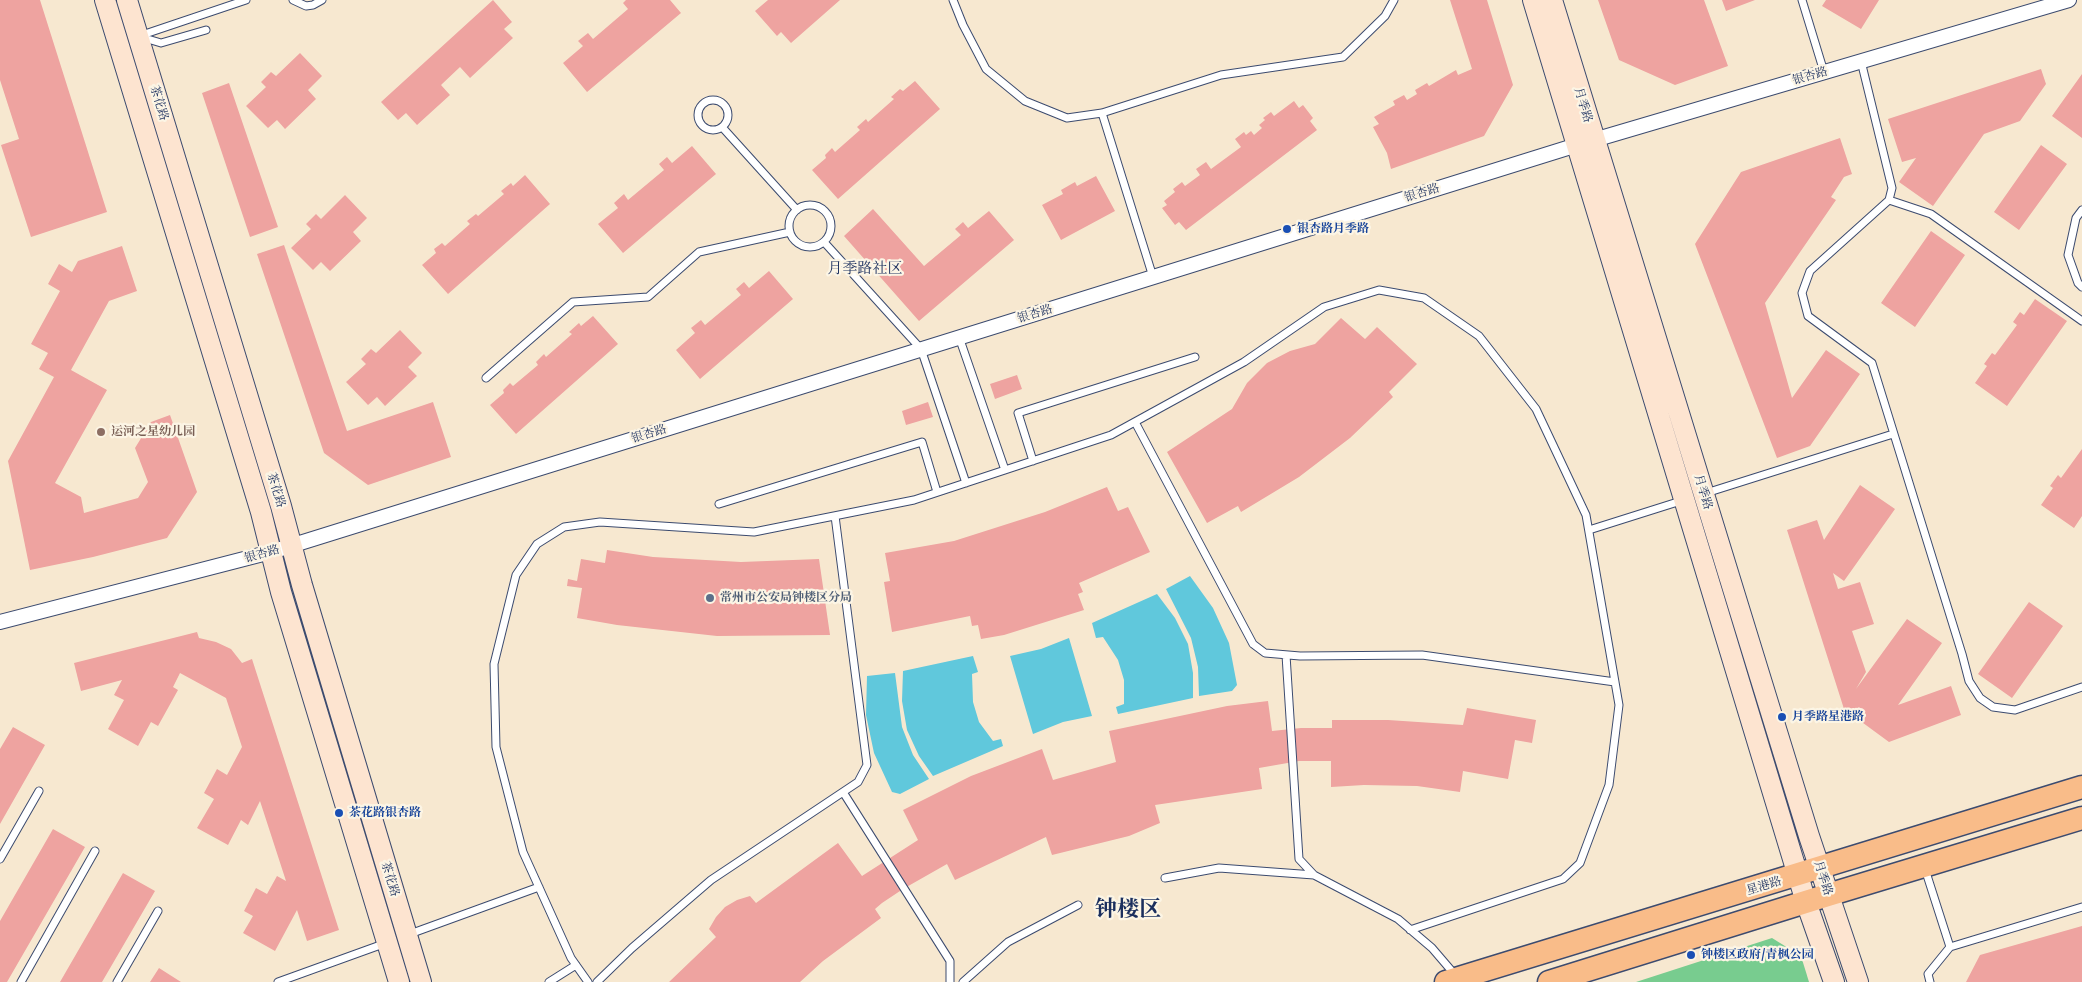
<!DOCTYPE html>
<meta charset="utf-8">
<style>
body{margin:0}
canvas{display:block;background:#f7e8d0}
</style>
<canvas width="2082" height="982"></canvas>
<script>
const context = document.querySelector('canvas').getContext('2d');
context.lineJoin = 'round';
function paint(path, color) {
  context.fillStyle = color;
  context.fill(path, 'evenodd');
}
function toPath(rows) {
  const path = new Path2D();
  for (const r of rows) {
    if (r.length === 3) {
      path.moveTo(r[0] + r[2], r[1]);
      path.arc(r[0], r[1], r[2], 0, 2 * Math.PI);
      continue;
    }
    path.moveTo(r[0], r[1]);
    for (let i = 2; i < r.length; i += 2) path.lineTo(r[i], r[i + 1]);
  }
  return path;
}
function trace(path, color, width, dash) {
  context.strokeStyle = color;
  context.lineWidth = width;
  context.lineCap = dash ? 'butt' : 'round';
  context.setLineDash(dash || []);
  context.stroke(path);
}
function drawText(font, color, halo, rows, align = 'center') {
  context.font = font + ' "Libre Caslon Text","Noto Serif SC",serif';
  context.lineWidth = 4.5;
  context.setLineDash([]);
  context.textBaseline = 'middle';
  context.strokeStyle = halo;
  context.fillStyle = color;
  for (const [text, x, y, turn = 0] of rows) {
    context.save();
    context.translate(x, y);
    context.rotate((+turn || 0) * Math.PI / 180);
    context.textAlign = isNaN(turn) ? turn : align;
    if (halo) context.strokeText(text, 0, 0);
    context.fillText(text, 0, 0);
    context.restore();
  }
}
paint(toPath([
 [1772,938,1801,956,1809,982,1636,982]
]), '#78cc8f');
paint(toPath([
 [1190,576,1213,608,1229,643,1237,685,1232,691,1199,696,1198,667,1191,638,1166,589],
 [1157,594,1175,618,1188,644,1193,673,1193,698,1118,714,1116,707,1124,704,1124,680,1118,660,1103,637,1096,638,1092,623],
 [1069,638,1092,716,1063,722,1033,734,1010,656,1041,649],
 [973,656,978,672,972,674,973,702,979,722,993,741,1001,739,1003,746,933,776,919,756,907,730,902,701,903,671],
 [895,673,902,727,913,755,929,779,900,794,892,792,874,753,866,715,867,676]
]), '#60c8dc');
paint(toPath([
 [0,0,40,0,107,212,31,237,1,145,19,139,0,80],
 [493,0,512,22,504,29,513,38,470,78,460,67,441,85,450,95,417,125,406,113,398,120,381,102],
 [626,0,670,0,681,13,587,92,563,63,583,46,578,41,588,33,593,39,628,9,623,3],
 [768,0,840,0,791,43,781,32,777,36,755,11],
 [1450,0,1487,0,1513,85,1484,136,1391,169,1387,153,1373,127,1379,124,1374,117,1395,105,1393,101,1404,95,1407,100,1417,94,1415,90,1427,83,1429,86,1456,70,1458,75,1472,69],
 [1598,0,1704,0,1728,66,1675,85,1619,60],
 [1722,0,1755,0,1726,11],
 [1826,0,1879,0,1861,29,1822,6],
 [300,53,322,76,308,90,316,99,285,129,277,120,268,128,246,106,266,87,261,82,271,72,276,76],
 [2041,69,2046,84,2020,121,1984,134,1933,206,1899,182,1916,158,1902,162,1888,119],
 [2082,74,2082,138,2052,116],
 [915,81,940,109,838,199,812,170,826,158,825,155,832,148,835,152,860,130,857,127,866,119,868,122,894,99,891,97,900,89,903,91],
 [229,83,278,227,250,237,202,93],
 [1294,101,1299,108,1303,105,1313,118,1310,121,1317,130,1186,230,1179,222,1175,225,1162,208,1167,205,1164,201,1175,192,1173,189,1182,182,1185,186,1200,175,1196,169,1206,162,1211,169,1241,147,1235,139,1244,132,1246,135,1251,131,1254,135,1262,128,1259,125,1265,120,1263,118,1271,112,1274,116],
 [1840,138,1852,174,1844,177,1831,197,1836,200,1765,303,1792,398,1826,350,1860,374,1810,446,1777,458,1695,244,1741,172],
 [2041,145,2067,164,2019,230,1994,212],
 [692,146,716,174,623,253,598,224,618,208,614,203,624,194,628,200,664,170,659,164,667,157,672,163],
 [525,175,550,204,448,294,422,265,436,253,434,249,442,243,445,246,470,224,467,221,476,214,478,216,504,194,501,191,511,183,513,186],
 [1096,176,1115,211,1061,240,1042,205,1063,194,1061,190,1075,182,1077,186],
 [345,195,367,218,353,232,361,241,330,271,321,262,313,270,291,248,311,229,306,224,316,214,321,219],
 [873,209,924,266,961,235,955,229,963,222,968,228,989,211,1014,240,919,321,844,236],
 [1931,231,1965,255,1915,327,1881,303],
 [284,245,347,431,433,402,451,457,368,485,324,453,257,254],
 [122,246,137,291,109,301,71,370,107,390,55,483,81,497,84,513,138,498,148,482,135,448,151,422,170,415,197,492,167,538,93,557,30,570,8,461,54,377,39,369,48,353,31,344,60,291,48,284,59,264,72,272,78,261],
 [769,271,793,299,700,379,676,350,695,333,691,328,701,320,705,325,741,295,736,289,744,282,749,288],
 [2035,299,2067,321,2007,406,1975,383,1987,366,1984,364,1992,353,1995,355,2017,325,2013,322,2020,312,2024,315],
 [593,316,618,344,516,434,490,405,504,393,503,390,510,383,513,386,538,365,536,362,544,354,546,357,572,334,569,332,579,323,581,326],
 [1341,318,1365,339,1377,327,1417,364,1389,392,1393,397,1350,438,1299,477,1241,512,1238,506,1207,523,1167,452,1232,409,1247,383,1267,363,1290,351,1315,344],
 [400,330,422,353,408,367,417,376,385,406,377,397,368,405,346,382,366,364,361,359,371,349,376,353],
 [1017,375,1022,389,995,399,990,384],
 [928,402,933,417,906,425,902,411],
 [2082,449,2082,516,2074,528,2041,505,2053,488,2050,486,2058,475,2061,478],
 [1860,485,1895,509,1844,581,1833,573,1838,589,1860,582,1874,624,1852,631,1866,672,1856,689,1907,619,1942,643,1898,705,1951,686,1961,715,1889,742,1844,709,1787,530,1817,520,1824,540],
 [1107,487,1118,511,1128,507,1150,552,1079,583,1083,592,1078,594,1084,610,1004,635,981,639,978,625,972,626,970,616,892,632,884,582,890,581,885,553,954,541,1045,512],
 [607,550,653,557,741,562,819,559,830,635,717,636,617,625,577,618,582,588,567,586,568,579,577,581,581,559,605,563],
 [2029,602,2063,626,2012,698,1978,674],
 [197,632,199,638,216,642,231,649,242,663,252,659,339,930,307,941,297,910,275,951,243,933,253,916,244,911,256,888,267,894,277,876,286,881,260,801,248,825,241,820,228,845,197,828,214,799,204,793,217,769,227,775,242,747,226,698,180,673,173,687,178,690,158,726,151,722,138,746,108,729,124,700,114,695,122,680,81,691,74,663],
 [1268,701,1272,731,1301,728,1332,728,1332,720,1388,720,1463,725,1467,708,1536,720,1532,743,1515,740,1508,779,1463,771,1460,792,1417,786,1364,785,1331,787,1331,761,1299,761,1259,768,1262,789,1155,805,1160,823,1129,836,1052,855,1046,837,955,880,947,864,903,889,882,903,875,909,881,918,823,961,800,982,669,982,716,937,709,929,716,917,725,907,737,900,750,896,756,903,838,843,862,876,918,840,903,810,971,776,1042,749,1053,780,1116,762,1109,731,1227,706],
 [13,727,45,745,0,824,0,749],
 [53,829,85,847,7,982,0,982,0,921],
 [123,873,155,891,102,982,60,982],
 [2082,926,2082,982,1966,982,1980,955],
 [159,968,181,982,150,982]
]), '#eea3a0');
const lane = toPath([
 [293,0,306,6,313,5,322,0],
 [953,0,963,25,986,69,1025,101,1067,118,1102,113,1221,75,1343,57,1385,16,1394,0],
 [1802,0,1824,72],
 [139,36,246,0],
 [141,37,161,43,206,30],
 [1861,61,1892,188,1889,200,1810,271,1802,293,1808,316,1872,363,1962,654,1969,681,1980,698,1993,707,2015,710,2082,687],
 [713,115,15],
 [1102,113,1153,277],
 [722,127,797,210],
 [1889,200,1931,214,2082,321],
 [810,226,21],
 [2082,210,2076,218,2068,255,2078,283,2082,287],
 [824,242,921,349,966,483],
 [959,337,1005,470],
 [486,378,573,302,648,297,699,252,790,232],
 [1135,422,1253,644,1265,653,1300,656,1422,655,1615,682],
 [1033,461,1018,413,1195,357],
 [1706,493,1893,434],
 [719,504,922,442,937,492],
 [1589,530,1684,500],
 [1286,655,1299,859,1314,875],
 [843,792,950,961,950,982],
 [0,859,39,791],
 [1925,869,1950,947],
 [1165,878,1219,868,1314,875,1398,919,1432,948,1456,976],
 [407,935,539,887],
 [21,982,95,851],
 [117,982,158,911],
 [278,982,386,943],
 [549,982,576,965],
 [588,982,571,958,523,852,496,747,494,664,516,575,537,544,564,527,600,522,754,532,914,500,1111,435,1244,362,1324,307,1379,290,1424,298,1479,336,1536,409,1586,515,1619,705,1609,785,1580,863,1563,879,1410,930],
 [597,982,632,948,711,880,858,782,867,765,835,516],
 [963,982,1008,942,1078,905],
 [1930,982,1928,974,1950,947,2082,907]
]);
const street = toPath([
 [0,622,271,552,1577,145,2069,0]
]);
const secondary = toPath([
 [105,0,261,512,281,592,399,982],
 [127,0,281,506,302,585,421,982],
 [1533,0,1806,902,1834,982],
 [1552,0,1809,836,1858,982]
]);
const primary = toPath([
 [1446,982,2082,787],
 [1549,982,1828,895,2082,818]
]);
trace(lane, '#3c4b6f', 9);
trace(street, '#3c4b6f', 16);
trace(secondary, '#3c4b6f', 22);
trace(primary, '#3c4b6f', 25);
trace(lane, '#fff', 7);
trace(street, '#fff', 14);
trace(secondary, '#fde4d0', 20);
trace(primary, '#f9bc89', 22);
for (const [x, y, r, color] of [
 [1287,229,5,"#1a4fb4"],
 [101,432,5,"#8d6e63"],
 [710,598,5,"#5c6f8a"],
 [1782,717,5,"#1a4fb4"],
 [339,813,5,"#1a4fb4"],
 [1691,955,5,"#1a4fb4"]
]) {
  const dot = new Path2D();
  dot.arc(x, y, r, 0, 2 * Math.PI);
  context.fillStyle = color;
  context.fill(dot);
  trace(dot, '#fcf5e5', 2);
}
drawText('12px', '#1b2f5e', '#fcf5e5', [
 ["银杏路",1810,76,-16],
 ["茶花路",159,103,73],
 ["月季路",1583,105,73],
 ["银杏路",1422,193,-17],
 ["银杏路",1035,314,-17],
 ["银杏路",649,434,-17],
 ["茶花路",276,490,73],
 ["月季路",1703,492,73],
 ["银杏路",262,554,-16],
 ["月季路",1823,878,72],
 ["茶花路",390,879,73],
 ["星港路",1764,886,-17]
]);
drawText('bold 12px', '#164399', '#fcf5e5', [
 ["银杏路月季路",1297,229],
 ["月季路星港路",1792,717],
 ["茶花路银杏路",349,813],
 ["钟楼区政府/青枫公园",1701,955]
], 'left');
drawText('bold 12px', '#785e54', '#fcf5e5', [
 ["运河之星幼儿园",111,432]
], 'left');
drawText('bold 12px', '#4e5e75', '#fcf5e5', [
 ["常州市公安局钟楼区分局",720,598]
], 'left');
drawText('15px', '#1b2f5e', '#fcf5e5', [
 ["月季路社区",865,269]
]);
drawText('bold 22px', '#1b2f5e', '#fcf5e5', [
 ["钟楼区",1128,910]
]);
</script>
